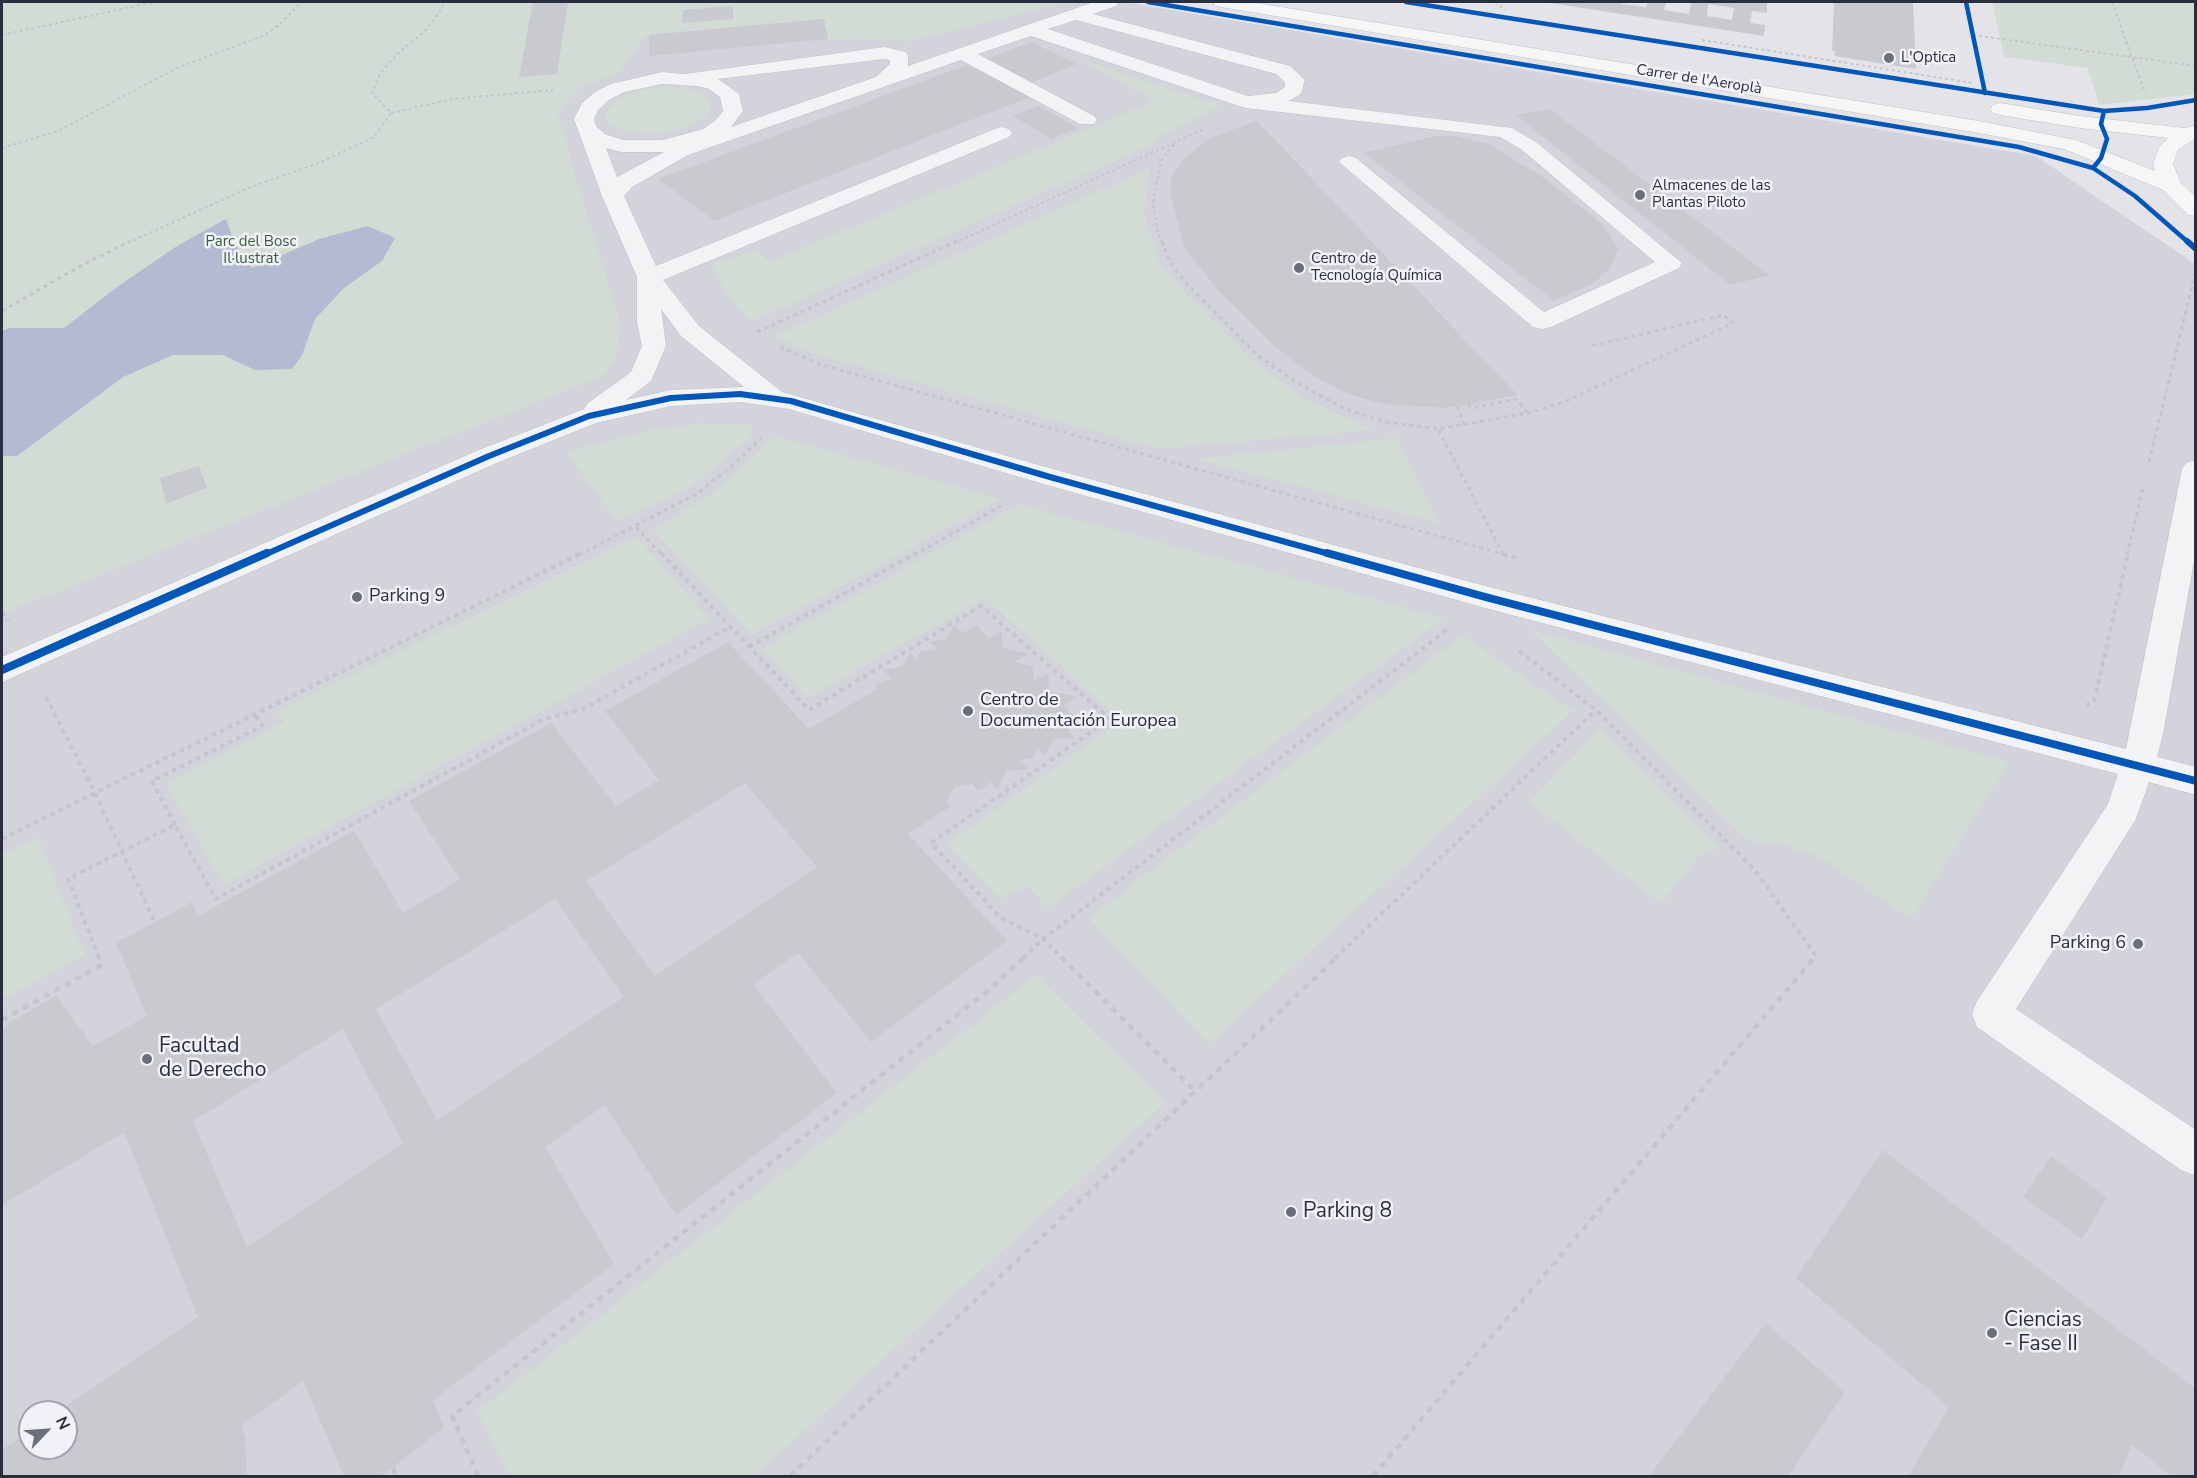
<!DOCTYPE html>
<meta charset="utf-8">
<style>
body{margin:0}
#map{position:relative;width:2197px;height:1478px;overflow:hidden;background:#e4e4e8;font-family:"Nunito Sans",sans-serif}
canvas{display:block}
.frame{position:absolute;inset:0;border:3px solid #2a2e41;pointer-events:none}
.north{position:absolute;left:18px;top:1400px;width:60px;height:60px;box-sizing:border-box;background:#f1f2f7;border:2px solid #a1a4ae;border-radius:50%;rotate:65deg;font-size:16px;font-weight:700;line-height:24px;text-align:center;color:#2a2e41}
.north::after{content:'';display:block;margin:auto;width:21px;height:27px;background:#6b6e7b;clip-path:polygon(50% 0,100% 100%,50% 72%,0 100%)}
</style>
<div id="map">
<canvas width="2197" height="1478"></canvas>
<div class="frame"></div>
<div class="north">N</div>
</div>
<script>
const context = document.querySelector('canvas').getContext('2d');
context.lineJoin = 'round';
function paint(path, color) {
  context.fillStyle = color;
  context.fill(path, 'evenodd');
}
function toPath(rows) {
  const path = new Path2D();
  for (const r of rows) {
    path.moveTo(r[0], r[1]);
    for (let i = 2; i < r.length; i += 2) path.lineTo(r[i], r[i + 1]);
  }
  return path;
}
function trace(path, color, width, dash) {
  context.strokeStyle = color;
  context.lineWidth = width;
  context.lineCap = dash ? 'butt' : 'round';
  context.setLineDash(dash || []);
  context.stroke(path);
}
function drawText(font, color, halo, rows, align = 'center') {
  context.font = font + ' "Nunito Sans",sans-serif';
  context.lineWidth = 5;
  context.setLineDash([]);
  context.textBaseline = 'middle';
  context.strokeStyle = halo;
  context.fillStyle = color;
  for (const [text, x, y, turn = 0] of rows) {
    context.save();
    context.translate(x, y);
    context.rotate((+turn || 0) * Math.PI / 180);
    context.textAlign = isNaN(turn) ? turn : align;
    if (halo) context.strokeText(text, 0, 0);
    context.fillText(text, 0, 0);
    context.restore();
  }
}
paint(toPath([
 [2,2,1124,2,2036,156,2195,264,2195,1476,2,1476],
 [30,1412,66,1412,66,1448,30,1448]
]), '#d2d3db');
paint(toPath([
 [2,2,1070,2,911,41,828,39,824,19,646,35,621,71,581,88,565,103,558,113,578,185,621,325,616,357,603,376,2,614],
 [1992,2,2195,2,2195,94,2099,105,2088,68,2004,57],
 [1073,56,1221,106,1163,135,1149,146,751,322,727,296,712,264,757,249,769,262,1154,101],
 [667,86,692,89,702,92,711,103,710,110,705,117,685,128,657,134,629,133,610,125,606,119,605,113,616,100,639,90],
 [1150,168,1144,214,1161,267,1257,364,1306,399,1374,430,1159,449,813,354,774,336],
 [699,423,753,425,750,437,693,486,617,522,566,452,656,429],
 [776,436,1001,499,752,635,652,529,710,495],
 [1397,438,1440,523,1194,459],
 [1018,504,1445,618,1048,908,1027,886,1000,899,946,844,1121,721,985,598,808,698,761,649],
 [637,536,709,619,224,885,166,784,284,722,276,712],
 [1529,629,2009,762,1911,919,1819,857,1785,846,1747,840],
 [1462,635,1573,711,1209,1044,1088,918],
 [1600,729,1720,847,1699,856,1661,904,1529,802],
 [38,837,85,955,2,1000,2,855],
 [1036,975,1165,1103,755,1476,510,1476,477,1412]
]), '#d2dbd4');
paint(toPath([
 [226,219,235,244,252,268,319,239,368,226,395,238,382,261,344,288,315,319,302,355,292,369,255,370,223,355,173,355,123,377,17,456,2,456,2,331,10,328,64,328,117,287,177,246]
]), '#b3bbd2');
paint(toPath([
 [533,2,568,2,557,74,519,77],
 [1544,2,1622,2,1621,4,1646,7,1648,2,1666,2,1664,10,1689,14,1691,2,1767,3,1767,13,1752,11,1750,23,1765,25,1764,36],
 [1708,4,1734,8,1732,20,1707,16],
 [1834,2,1913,2,1916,69,1834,56,1835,51,1832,51],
 [733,6,733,19,682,23,683,10],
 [824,19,828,39,649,56,649,35],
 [1032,42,1076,64,1030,83,986,59],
 [967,65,1030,97,714,221,658,179],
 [1039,106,1078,128,1051,139,1013,116],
 [1550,109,1769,275,1730,285,1516,115],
 [1256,121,1280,145,1517,395,1447,408,1382,404,1346,393,1314,376,1280,351,1217,289,1184,247,1170,193,1172,175,1184,159,1210,138],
 [1436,136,1455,136,1489,144,1544,178,1602,224,1618,249,1611,267,1595,282,1554,301,1364,153],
 [199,466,207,488,166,504,160,478],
 [976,625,989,639,1001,631,1003,648,1028,654,1015,662,1033,666,1034,681,1048,674,1049,691,1076,697,1063,706,1080,721,1068,729,1074,738,1054,739,1045,756,1038,748,1032,759,1019,760,1028,769,1006,771,997,790,991,782,978,791,973,784,955,787,946,801,951,806,908,834,1007,941,871,1042,798,953,753,984,837,1093,676,1215,605,1105,545,1147,614,1264,433,1400,444,1427,382,1476,344,1476,303,1381,241,1426,245,1437,247,1476,2,1476,2,1450,30,1431,30,1448,66,1448,66,1412,57,1412,198,1317,124,1132,2,1205,2,1032,10,1022,56,996,93,1046,147,1016,116,943,192,902,198,916,354,831,403,913,460,879,409,801,551,723,616,806,659,780,605,711,728,642,809,729,877,689,875,685,892,678,883,670,902,667,910,653,916,659,920,652,938,649,929,642,947,639,954,626,963,633],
 [745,783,817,867,655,976,586,881],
 [555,899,624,997,437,1120,376,1009],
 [343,1029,403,1143,247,1247,193,1121],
 [1883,1150,2196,1389,2196,1476,2172,1476,2132,1445,2119,1476,1908,1476,1949,1407,1796,1278],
 [2051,1156,2107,1198,2082,1239,2023,1197],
 [1766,1323,1845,1392,1788,1476,1649,1476]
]), '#c9cacf');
const minor = toPath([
 [1094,2,1119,2,1116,6,1093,14,1290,66,1305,80,1301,94,1289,101,1512,128,1536,142,1682,263,1679,268,1551,327,1542,329,1533,327,1339,162,1342,158,1349,156,1356,158,1544,312,1655,262,1522,150,1500,137,1245,108,1031,36,978,54,1094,116,1097,120,1094,124,1080,124,961,60,688,155,632,187,624,196,656,266,995,129,1002,127,1009,129,1012,133,1009,137,663,280,699,326,782,392,1060,471,1489,587,2126,749,2182,469,2186,463,2196,460,2196,550,2163,734,2157,757,2196,767,2196,795,2149,782,2136,819,2016,1009,2196,1130,2196,1176,2181,1170,1977,1027,1972,1014,1977,1001,2108,804,2118,774,1489,609,1040,483,789,409,740,402,671,406,596,423,499,462,2,682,2,657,479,450,584,409,588,403,631,372,642,346,637,322,637,277,602,196,574,119,582,103,595,92,611,84,662,72,685,74,884,47,906,52,908,56,908,66,1094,2],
 [1076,20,1276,74,1285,82,1285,87,1276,93,1248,96,1048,29,1076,20],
 [884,59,890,60,890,64,876,77,731,127,743,111,739,94,718,79,884,59],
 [662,84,697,86,709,89,720,97,723,111,716,120,703,129,663,140,623,140,605,134,596,126,594,119,598,110,609,100,624,92,662,84],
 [606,148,621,152,664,152,617,177,606,148],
 [661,309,681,336,744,387,671,390,626,400,651,381,666,346,661,309]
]);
const major = toPath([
 [1213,2,1250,2,1979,121,2076,140,2155,171,2153,164,2159,147,2168,138,2080,128,2000,115,1993,113,1990,109,1993,105,2000,103,2080,116,2185,128,2196,125,2196,138,2178,150,2173,164,2181,183,2196,197,2196,216,2188,215,2163,190,2064,149,1979,133,1221,7,1215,6,1213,2]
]);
trace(minor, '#c2c2c6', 1);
trace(major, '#c0c1c6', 1);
trace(toPath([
 [1495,2,1505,10],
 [2112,2,2145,93],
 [2,35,154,2],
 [1973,35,2196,66],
 [1702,40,1973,83],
 [391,113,452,99,553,90],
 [2,148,58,131,179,67,263,36,280,24,301,2],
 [128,243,248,188,319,163,374,137,391,113,372,93,381,72,399,52,423,33,440,12,444,2],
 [954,243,1204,129],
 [1162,243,1157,229,1153,202,1161,161,1174,144]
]), '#c5c5cb', 2, [3, 3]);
trace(toPath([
 [1162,241,1169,261,1187,284,1257,355,1299,384,1343,408,1385,422,1438,429],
 [2,311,86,263,131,241],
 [757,332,957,241],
 [780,347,822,365,1503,554,1438,429,1528,413,1562,403,1733,323,1724,315,1591,346],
 [1468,404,1472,408,1516,399,1527,412],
 [1457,406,1465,425],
 [2149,462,2196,270],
 [636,527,662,555],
 [1503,554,1506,555],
 [579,555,698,493,734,464,762,437],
 [914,555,1003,505],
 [2127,555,2143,487]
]), '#c5c5cb', 3, [4, 4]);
trace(toPath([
 [661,553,809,710,981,606,1110,719,931,843,1001,918,1043,939,1062,958],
 [1501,553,1503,553],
 [1503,554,1519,559],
 [2,612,8,621],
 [749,647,916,553],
 [1519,651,1596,710,1755,870,1816,956,1814,958],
 [46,697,95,793,155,923],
 [2086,706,2094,701,2128,553],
 [175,825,152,781,262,726,255,715],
 [2,839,582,553],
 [99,958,68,879,175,825,216,899,544,719,583,709,730,627],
 [1023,958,1043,939,1447,630],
 [1335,958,1596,710]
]), '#c5c5cb', 4, [4.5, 4.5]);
trace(toPath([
 [1061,957,1196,1092],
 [2,1020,102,965,99,957],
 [393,1468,396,1476],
 [478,1476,452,1416,991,988,1024,957],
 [790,1476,1337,957],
 [1373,1476,1815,957]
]), '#c5c5cb', 4.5, [6, 6]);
paint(minor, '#f2f3f5');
paint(major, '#f6f6f7');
trace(toPath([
 [1148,2,2019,147,2093,168,2101,158,2107,139,2101,124,2104,111],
 [1406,2,2104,111,2147,108,2196,100],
 [1966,2,1985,93],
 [2093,168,2135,196,2189,243]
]), '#0057b8', 4.5);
trace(toPath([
 [2187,241,2196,249],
 [264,555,489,456,589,416,671,398,740,394,791,401,1050,477,1333,555]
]), '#0057b8', 6);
trace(toPath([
 [1327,553,1489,598,2196,781],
 [2,670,267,553]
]), '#0057b8', 8);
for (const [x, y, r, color] of [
 [1889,58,6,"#6b6e7b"],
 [1640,195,6,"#6b6e7b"],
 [1299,268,6,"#6b6e7b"],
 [357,597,6,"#6b6e7b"],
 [968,711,6,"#6b6e7b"],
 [2138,944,6,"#6b6e7b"],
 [147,1059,6,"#6b6e7b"],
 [1291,1212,6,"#6b6e7b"],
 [1992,1333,6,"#6b6e7b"]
]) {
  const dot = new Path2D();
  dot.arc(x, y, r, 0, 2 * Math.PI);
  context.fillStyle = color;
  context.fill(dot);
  trace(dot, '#f1f2f7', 2);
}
drawText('15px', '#2a2e41', '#f1f2f7', [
 ["L'Optica",1901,58],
 ["Almacenes de las",1652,186],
 ["Plantas Piloto",1652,203],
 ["Centro de",1311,259],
 ["Tecnología Química",1311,276]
], 'left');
drawText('15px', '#2a2e41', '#f1f2f7', [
 ["Carrer de l'Aeroplà",1699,80,9]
]);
drawText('15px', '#385d38', '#f1f2f7', [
 ["Parc del Bosc",251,242],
 ["Il·lustrat",251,259]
]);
drawText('18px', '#2a2e41', '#f1f2f7', [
 ["Parking 9",369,597],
 ["Centro de",980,701],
 ["Documentación Europea",980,722],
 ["Parking 6",2126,944,"right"]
], 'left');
drawText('21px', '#2a2e41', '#f1f2f7', [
 ["Facultad",159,1047],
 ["de Derecho",159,1071],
 ["Parking 8",1303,1212],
 ["Ciencias",2004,1321],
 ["- Fase II",2004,1345]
], 'left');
</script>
